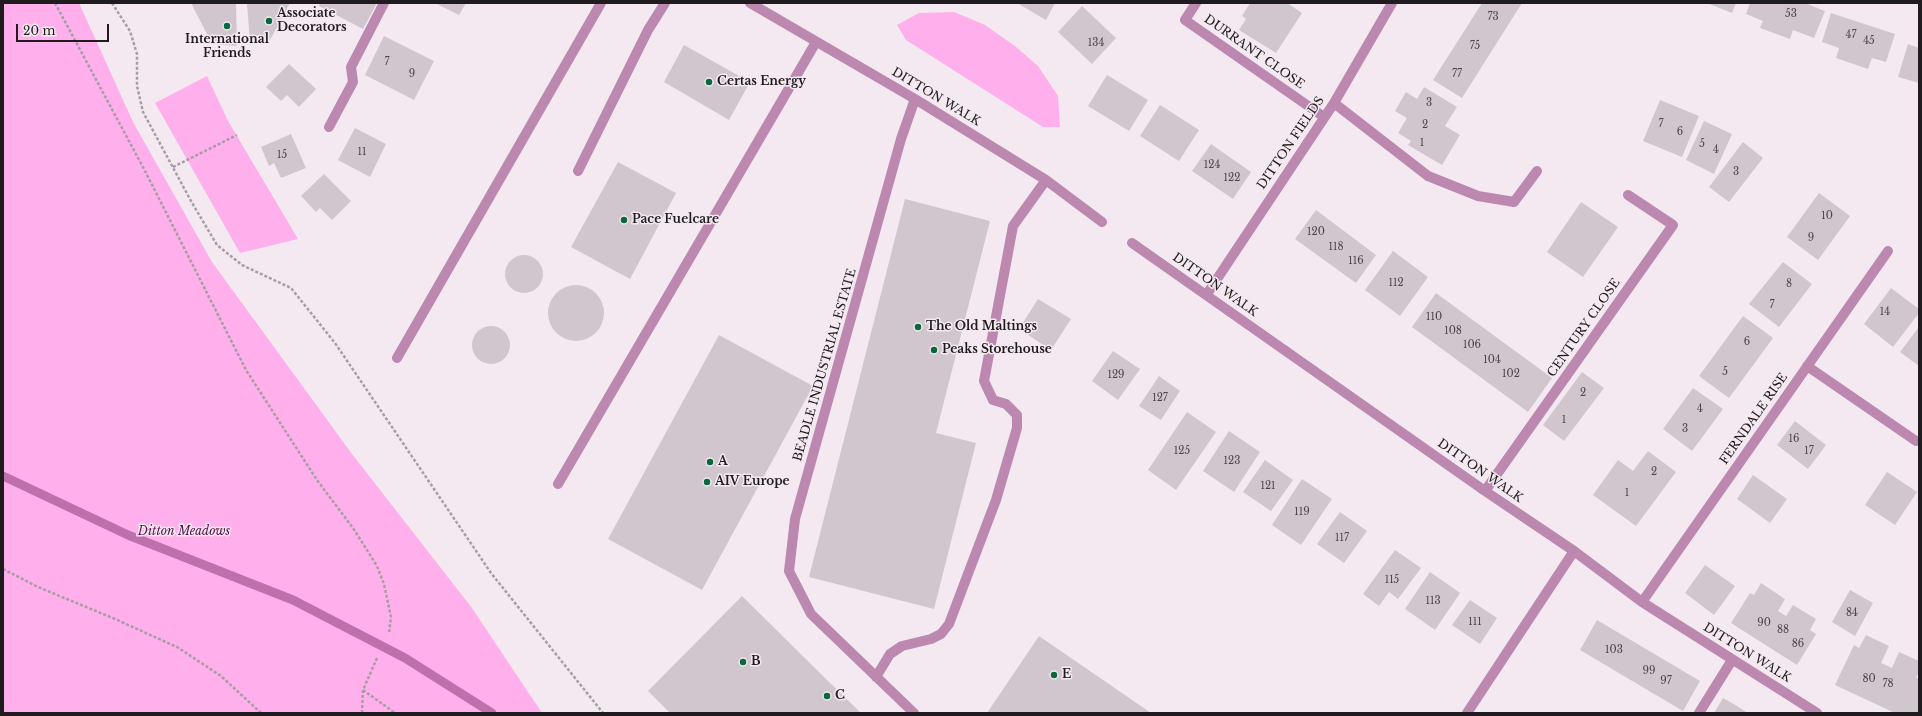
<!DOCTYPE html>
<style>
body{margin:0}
#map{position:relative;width:1922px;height:716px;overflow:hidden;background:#f4e9f1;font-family:"Libre Baskerville",serif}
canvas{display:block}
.frame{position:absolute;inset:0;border:4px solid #1f1b1e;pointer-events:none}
.scale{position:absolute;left:16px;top:24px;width:93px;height:18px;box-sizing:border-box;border:2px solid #1f1b1e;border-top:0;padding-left:5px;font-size:12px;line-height:14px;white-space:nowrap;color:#1f1b1e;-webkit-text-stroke:3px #f4e9f1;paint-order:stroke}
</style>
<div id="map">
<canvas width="1922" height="716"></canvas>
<div class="frame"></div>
<div class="scale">20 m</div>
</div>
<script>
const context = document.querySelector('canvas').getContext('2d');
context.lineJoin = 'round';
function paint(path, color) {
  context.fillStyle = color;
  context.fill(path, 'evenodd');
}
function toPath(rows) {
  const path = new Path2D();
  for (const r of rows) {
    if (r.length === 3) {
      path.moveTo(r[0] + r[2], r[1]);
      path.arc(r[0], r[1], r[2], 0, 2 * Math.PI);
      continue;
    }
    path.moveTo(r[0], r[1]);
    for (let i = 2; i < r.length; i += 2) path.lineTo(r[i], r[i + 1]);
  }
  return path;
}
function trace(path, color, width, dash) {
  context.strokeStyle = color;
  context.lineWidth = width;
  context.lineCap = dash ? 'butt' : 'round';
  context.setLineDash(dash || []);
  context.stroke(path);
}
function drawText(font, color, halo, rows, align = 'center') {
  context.font = font + ' "Libre Baskerville",serif';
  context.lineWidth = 3;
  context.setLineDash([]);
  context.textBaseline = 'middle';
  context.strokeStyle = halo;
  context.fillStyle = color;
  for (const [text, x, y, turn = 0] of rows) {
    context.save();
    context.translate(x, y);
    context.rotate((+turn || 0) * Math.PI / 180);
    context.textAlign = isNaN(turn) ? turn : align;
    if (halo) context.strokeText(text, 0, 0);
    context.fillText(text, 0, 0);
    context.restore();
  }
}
paint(toPath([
 [3,3,79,3,133,122,212,262,352,454,472,608,542,713,3,713],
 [954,12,985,25,1015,46,1038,66,1058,96,1060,127,1043,127,906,40,897,25,919,13],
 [207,76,228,121,298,239,240,253,155,103]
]), '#ffafeb');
trace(toPath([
 [3,476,128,535,293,600,405,658,492,713]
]), '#bd70ac', 9);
paint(toPath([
 [191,3,236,3,237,46,212,44],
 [247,3,290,3,270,40,250,43],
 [320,3,377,3,363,29,319,6],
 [435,3,466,3,459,15],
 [1017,3,1055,3,1046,20],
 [1250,3,1287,3,1302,13,1276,53,1239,30,1246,19,1242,16],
 [1482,3,1522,3,1462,98,1433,80],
 [1707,3,1736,3,1732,13],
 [1750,3,1805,3,1825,11,1814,38,1793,30,1790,39,1760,28,1763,21,1746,14],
 [1082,6,1116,38,1092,64,1058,32],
 [1831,13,1895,34,1886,62,1872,58,1868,69,1836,58,1839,48,1822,42],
 [384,36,434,61,414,100,365,75],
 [1908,44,1919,48,1919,83,1898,77],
 [684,45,750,82,729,120,664,82],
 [289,64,316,89,299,107,287,95,281,101,266,87],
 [1107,75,1148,100,1129,131,1088,106],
 [1424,87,1457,107,1445,126,1460,135,1442,165,1408,145,1411,141,1398,133,1407,118,1395,111,1406,92,1417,99],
 [1660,100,1699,116,1682,157,1643,141],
 [1160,105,1199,130,1179,161,1140,136],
 [1704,121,1732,134,1714,174,1686,160],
 [355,128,386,144,370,177,338,160],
 [291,134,306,168,281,178,274,163,269,166,261,147],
 [1743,142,1763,158,1729,202,1709,187],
 [1211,144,1251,172,1233,199,1192,171],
 [618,162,676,193,630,279,571,247],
 [324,174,351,201,332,220,320,208,316,212,301,196],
 [1819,193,1850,216,1818,260,1787,237],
 [905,199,990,221,936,433,976,443,934,609,809,577],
 [1581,202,1618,227,1583,277,1547,252],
 [1316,210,1376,255,1356,283,1295,239],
 [1393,251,1428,277,1400,316,1365,290],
 [524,274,19],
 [1783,262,1812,284,1779,327,1749,304],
 [576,313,28],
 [1891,288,1919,309,1919,313,1893,347,1864,324],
 [1436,293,1552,378,1528,412,1412,327],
 [1038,299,1071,319,1051,350,1019,329],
 [1743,316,1773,338,1729,398,1699,376],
 [491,345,19],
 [1919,327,1919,366,1900,352],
 [719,335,813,386,702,590,608,539],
 [1113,351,1140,369,1118,400,1092,381],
 [1582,372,1604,388,1564,441,1543,425],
 [1159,376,1180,391,1161,420,1139,406],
 [1693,388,1723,409,1692,451,1663,429],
 [1187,412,1216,432,1176,490,1148,470],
 [1795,421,1826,445,1808,469,1777,445],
 [1229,431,1260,452,1234,492,1203,471],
 [1648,451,1676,472,1636,526,1593,495,1618,460,1633,471],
 [1265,460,1293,480,1271,511,1243,492],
 [1887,472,1917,492,1895,525,1865,505],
 [1753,475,1787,499,1770,523,1737,499],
 [1302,479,1332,499,1301,545,1272,525],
 [1340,512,1367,531,1344,563,1317,544],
 [1395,550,1421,568,1398,599,1389,592,1379,606,1363,594],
 [1705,565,1735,586,1714,615,1685,593],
 [1430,572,1460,593,1435,630,1405,609],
 [1761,583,1785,599,1778,611,1786,616,1793,605,1816,619,1810,630,1816,634,1797,665,1731,623,1750,593,1754,595],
 [1850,590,1873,603,1855,636,1832,622],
 [742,596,826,679,861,713,670,713,648,691],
 [1470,600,1497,618,1480,644,1452,625],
 [1597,620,1700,681,1683,711,1580,650],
 [1866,635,1889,646,1881,663,1892,668,1899,652,1919,661,1919,671,1916,678,1919,679,1919,713,1895,713,1835,685,1854,645,1859,648],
 [1039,636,1151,713,987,713],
 [1723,698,1737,706,1748,713,1714,713]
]), '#d1c6ce');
trace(toPath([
 [55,3,144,169,246,370,317,480,353,528,377,566,384,584,391,617,389,633],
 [112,3,130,31,137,54,137,86,143,112,191,201,217,245,242,265,291,288,335,343,491,573,603,713],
 [173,167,237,135],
 [3,569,38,587,115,619,177,647,221,676,261,713],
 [363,690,395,713],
 [362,713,363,690,377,658]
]), '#a69ea4', 2.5, [3, 2]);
trace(toPath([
 [750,3,915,99,1046,180,1102,222],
 [1196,3,1185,20,1324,117],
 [1334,103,1428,176,1478,196,1514,202,1537,171],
 [329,127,353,82,351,67,384,3],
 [578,171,648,30,665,3],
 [1132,243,1485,491,1574,551,1642,602,1817,713],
 [1207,294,1334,103,1392,3],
 [397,358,601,3],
 [1807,366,1916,441],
 [558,484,816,42],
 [1485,491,1673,225,1628,195],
 [1642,602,1888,251],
 [876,677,890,654,902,646,931,639,941,634,949,624,996,500,1017,428,1017,415,1006,404,993,400,984,381,1013,226,1046,180],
 [914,713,811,614,789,571,795,519,901,139,915,99],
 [1467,713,1574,551],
 [1699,713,1732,660]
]), '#bc88af', 10);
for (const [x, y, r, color] of [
 [269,21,4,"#09693d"],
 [227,26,4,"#09693d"],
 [709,82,4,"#09693d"],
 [624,220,4,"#09693d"],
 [918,327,4,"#09693d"],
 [934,350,4,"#09693d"],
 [710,462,4,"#09693d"],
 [707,482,4,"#09693d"],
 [743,662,4,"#09693d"],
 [1054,675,4,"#09693d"],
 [827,696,4,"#09693d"]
]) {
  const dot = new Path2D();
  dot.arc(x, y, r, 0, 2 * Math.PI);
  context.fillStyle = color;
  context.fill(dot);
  trace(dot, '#f4e9f1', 1.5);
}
drawText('10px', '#4c464a', null, [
 ["53",1791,14],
 ["73",1493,17],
 ["47",1851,35],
 ["45",1869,41],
 ["134",1096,43],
 ["75",1475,46],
 ["7",387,62],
 ["9",412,74],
 ["77",1457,74],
 ["3",1429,103],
 ["7",1661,124],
 ["2",1425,125],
 ["6",1680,132],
 ["1",1422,143],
 ["5",1702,144],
 ["4",1716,150],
 ["11",362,152],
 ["15",282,155],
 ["124",1212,165],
 ["3",1736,172],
 ["122",1232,178],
 ["10",1827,216],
 ["120",1316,232],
 ["9",1811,238],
 ["118",1336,247],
 ["116",1356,261],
 ["112",1396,283],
 ["8",1789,284],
 ["7",1772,305],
 ["14",1885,312],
 ["110",1434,317],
 ["108",1453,331],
 ["6",1747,342],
 ["106",1472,345],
 ["104",1492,360],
 ["5",1725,372],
 ["102",1511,374],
 ["129",1116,375],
 ["2",1583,393],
 ["127",1160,398],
 ["4",1700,409],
 ["1",1564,420],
 ["3",1685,429],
 ["16",1794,439],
 ["125",1182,451],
 ["17",1809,451],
 ["123",1232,461],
 ["2",1654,472],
 ["121",1268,486],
 ["1",1627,493],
 ["119",1302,512],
 ["117",1342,538],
 ["115",1392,580],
 ["113",1433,601],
 ["84",1852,613],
 ["111",1475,622],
 ["90",1764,623],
 ["88",1783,630],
 ["86",1798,644],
 ["103",1614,650],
 ["99",1649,671],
 ["80",1869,679],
 ["97",1666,681],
 ["78",1888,684]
]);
drawText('bold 12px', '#1f1b1e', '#f4e9f1', [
 ["Associate",277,14],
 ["Decorators",277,28],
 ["International",227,40,"center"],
 ["Friends",227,54,"center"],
 ["Certas Energy",717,82],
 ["Pace Fuelcare",632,220],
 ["The Old Maltings",926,327],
 ["Peaks Storehouse",942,350],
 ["A",718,462],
 ["AIV Europe",715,482],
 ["B",751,662],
 ["E",1062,675],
 ["C",835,696]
], 'left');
drawText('12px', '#1f1b1e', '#f4e9f1', [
 ["DURRANT CLOSE",1254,52,35],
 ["DITTON WALK",936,97,31],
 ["DITTON FIELDS",1291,143,-56],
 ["DITTON WALK",1215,285,35],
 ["CENTURY CLOSE",1584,328,-55],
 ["BEADLE INDUSTRIAL ESTATE",825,365,-74],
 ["FERNDALE RISE",1754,419,-55],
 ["DITTON WALK",1480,471,35],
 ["DITTON WALK",1747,653,32]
]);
drawText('italic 12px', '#560f4a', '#f4e9f1', [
 ["Ditton Meadows",184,532]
]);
</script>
